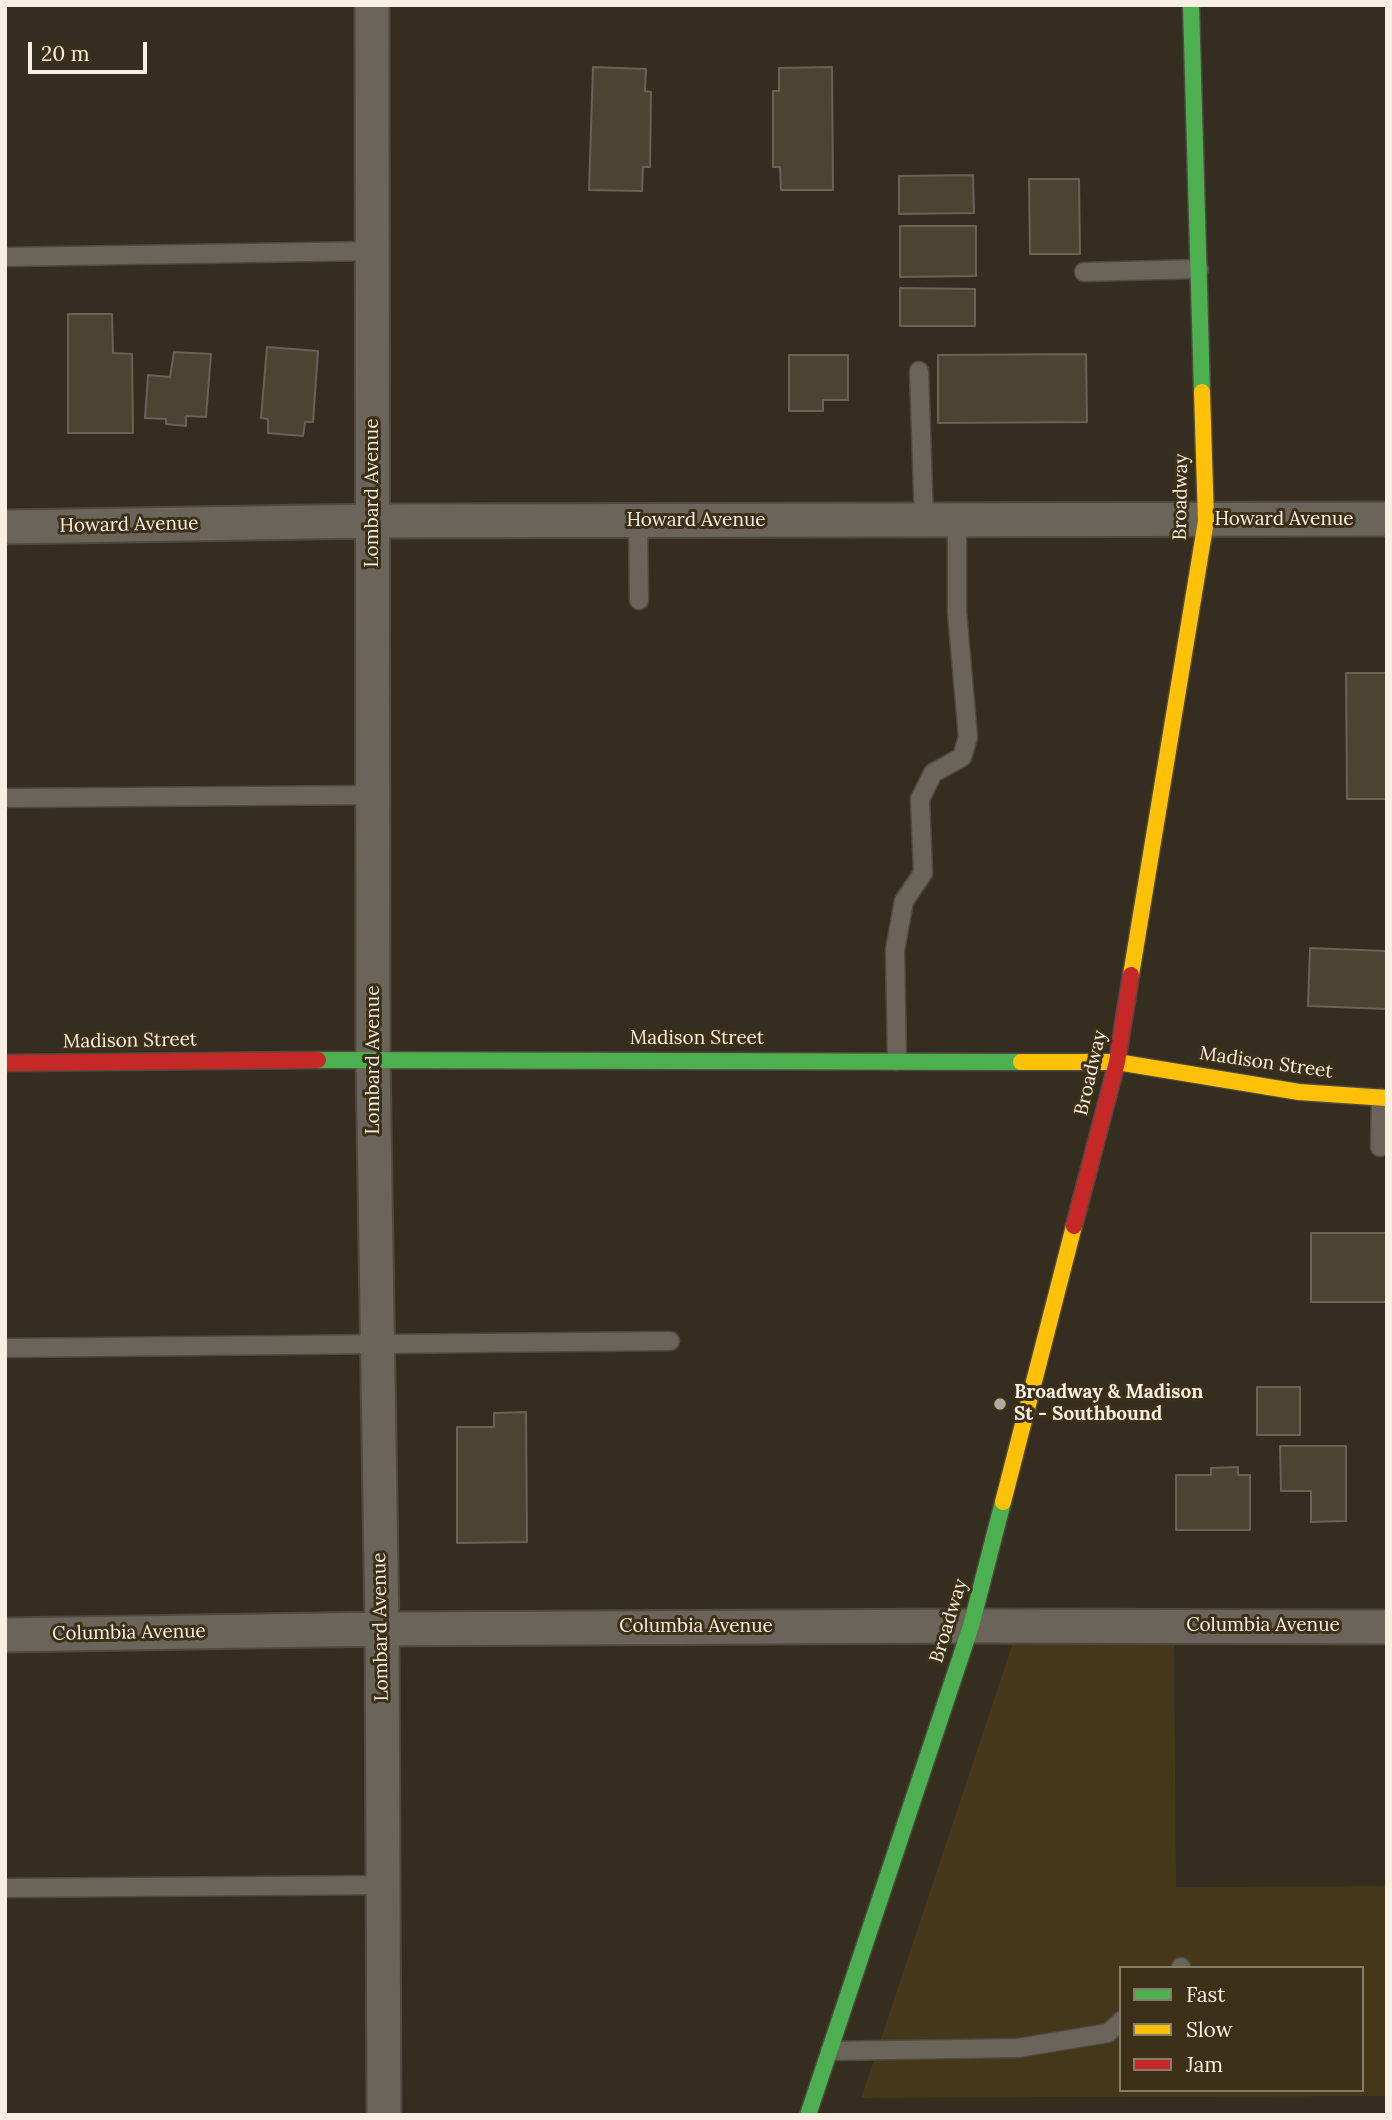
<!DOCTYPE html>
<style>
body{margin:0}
#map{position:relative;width:1392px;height:2120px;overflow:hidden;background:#342d20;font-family:Lora,serif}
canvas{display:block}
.frame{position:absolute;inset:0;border:7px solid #f7f0e2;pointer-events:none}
.legend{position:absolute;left:1119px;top:1966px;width:245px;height:126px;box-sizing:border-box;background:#3c3018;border:2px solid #877d69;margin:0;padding:9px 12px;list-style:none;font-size:21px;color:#f7f0e2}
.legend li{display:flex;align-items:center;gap:14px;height:35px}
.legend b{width:35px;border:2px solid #877d69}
.scale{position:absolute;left:28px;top:42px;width:119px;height:32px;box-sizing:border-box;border:4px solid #f7f0e2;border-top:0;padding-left:9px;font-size:21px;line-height:24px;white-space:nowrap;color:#f7f0e2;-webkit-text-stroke:5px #3c3018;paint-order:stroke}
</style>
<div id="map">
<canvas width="1392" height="2120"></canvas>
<div class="frame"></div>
<ul class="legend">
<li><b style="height:9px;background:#4caf50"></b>Fast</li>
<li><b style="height:9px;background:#ffc107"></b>Slow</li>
<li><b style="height:9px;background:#c62828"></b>Jam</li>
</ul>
<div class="scale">20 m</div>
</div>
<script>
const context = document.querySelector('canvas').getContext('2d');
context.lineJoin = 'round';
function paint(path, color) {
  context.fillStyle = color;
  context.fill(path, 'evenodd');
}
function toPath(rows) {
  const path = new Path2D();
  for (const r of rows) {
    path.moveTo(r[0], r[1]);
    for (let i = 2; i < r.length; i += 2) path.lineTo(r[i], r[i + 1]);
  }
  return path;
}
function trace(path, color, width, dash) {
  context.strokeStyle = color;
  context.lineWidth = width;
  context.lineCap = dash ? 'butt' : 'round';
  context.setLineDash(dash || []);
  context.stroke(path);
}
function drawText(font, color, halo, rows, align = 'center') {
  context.font = font + ' Lora,serif';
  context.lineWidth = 6;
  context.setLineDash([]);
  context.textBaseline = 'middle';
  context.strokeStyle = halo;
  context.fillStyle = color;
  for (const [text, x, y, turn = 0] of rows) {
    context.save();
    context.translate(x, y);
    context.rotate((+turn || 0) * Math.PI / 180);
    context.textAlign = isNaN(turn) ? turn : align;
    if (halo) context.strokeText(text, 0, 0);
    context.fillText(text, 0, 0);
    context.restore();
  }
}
paint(toPath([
 [1013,1642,1174,1642,1176,1887,1387,1886,1387,2096,861,2098],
 [1121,1968,1362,1968,1362,2090,1121,2090]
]), '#44371a');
const building = toPath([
 [593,67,646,69,645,91,651,92,650,167,643,167,642,191,589,190,593,67],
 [832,67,833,190,781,190,780,167,773,167,773,91,779,91,779,68,832,67],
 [973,175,974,213,899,214,899,176,973,175],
 [1029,179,1079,179,1080,254,1030,254,1029,179],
 [900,226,976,226,976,276,900,277,900,226],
 [900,288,975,289,975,326,900,326,900,288],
 [68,314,112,314,113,353,132,354,133,433,68,433,68,314],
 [267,347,318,351,313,422,305,422,303,436,268,433,268,419,261,418,267,347],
 [174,352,211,354,206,417,186,416,186,426,166,424,166,419,145,418,148,375,170,377,174,352],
 [1086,354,1087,422,938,423,938,355,1086,354],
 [789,355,848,355,848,400,823,400,823,411,789,411,789,355],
 [1346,673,1387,673,1387,799,1347,799,1346,673],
 [1310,948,1387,951,1387,1009,1308,1006,1310,948],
 [1311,1233,1387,1233,1387,1302,1311,1302,1311,1233],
 [1257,1387,1300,1387,1300,1435,1257,1435,1257,1387],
 [526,1412,527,1542,457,1543,457,1427,494,1427,494,1413,526,1412],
 [1280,1446,1346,1446,1346,1521,1311,1522,1311,1491,1281,1491,1280,1446],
 [1238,1467,1238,1475,1250,1475,1250,1530,1176,1530,1176,1475,1211,1475,1211,1468,1238,1467]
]);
paint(building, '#4c4433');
trace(building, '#686257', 2);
const lane = toPath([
 [5,257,372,251],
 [1084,272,1199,269],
 [919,371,924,521],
 [638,521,639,600],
 [5,798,372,795],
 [897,1061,895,950,904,901,923,873,920,799,933,773,962,757,968,737,957,612,957,521],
 [1380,1147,1381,1098],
 [5,1348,670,1341],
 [5,1888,383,1885],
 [1181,1968,1181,1967],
 [830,2051,1018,2048,1108,2033,1121,2021]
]);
const street = toPath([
 [372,5,373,1059,382,1629,384,2115],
 [5,527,373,521,1387,519],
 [5,1635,382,1629,971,1626,1387,1627]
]);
const fast = toPath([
 [1191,5,1202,392],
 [318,1060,1021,1062],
 [808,2115,971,1626,1003,1502]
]);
const slow = toPath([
 [1131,975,1206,521,1202,392],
 [1021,1062,1117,1062,1299,1092,1387,1098],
 [1003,1502,1074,1226]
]);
const jam = toPath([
 [5,1063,318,1060],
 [1074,1226,1117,1062,1131,975]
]);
trace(lane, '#4f493f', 21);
trace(street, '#4f493f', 37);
trace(fast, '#4f493f', 19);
trace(slow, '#4f493f', 19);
trace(jam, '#4f493f', 19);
trace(lane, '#6a645b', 18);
trace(street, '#6a645b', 33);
trace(fast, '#4caf50', 16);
trace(slow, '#ffc107', 16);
trace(jam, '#c62828', 16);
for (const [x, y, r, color] of [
 [1000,1404,7,"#b3ac9e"]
]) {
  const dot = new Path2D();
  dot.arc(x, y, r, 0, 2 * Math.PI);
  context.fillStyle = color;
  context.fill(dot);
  trace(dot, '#3c3018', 2.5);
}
drawText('19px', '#f7f0e2', '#3c3018', [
 ["Lombard Avenue",373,493,-90],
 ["Broadway",1181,497,-89],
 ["Howard Avenue",1284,520],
 ["Howard Avenue",696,521],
 ["Howard Avenue",129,525,-1],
 ["Madison Street",697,1039],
 ["Madison Street",130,1041,-1],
 ["Lombard Avenue",374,1060,-90],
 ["Madison Street",1266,1063,8],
 ["Broadway",1091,1073,-77],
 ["Broadway",949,1621,-73],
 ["Columbia Avenue",1263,1626],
 ["Lombard Avenue",381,1627,-91],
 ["Columbia Avenue",696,1627],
 ["Columbia Avenue",129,1633,-1]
]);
drawText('bold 19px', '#f7f0e2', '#3c3018', [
 ["Broadway & Madison",1014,1393],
 ["St - Southbound",1014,1415]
], 'left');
</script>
